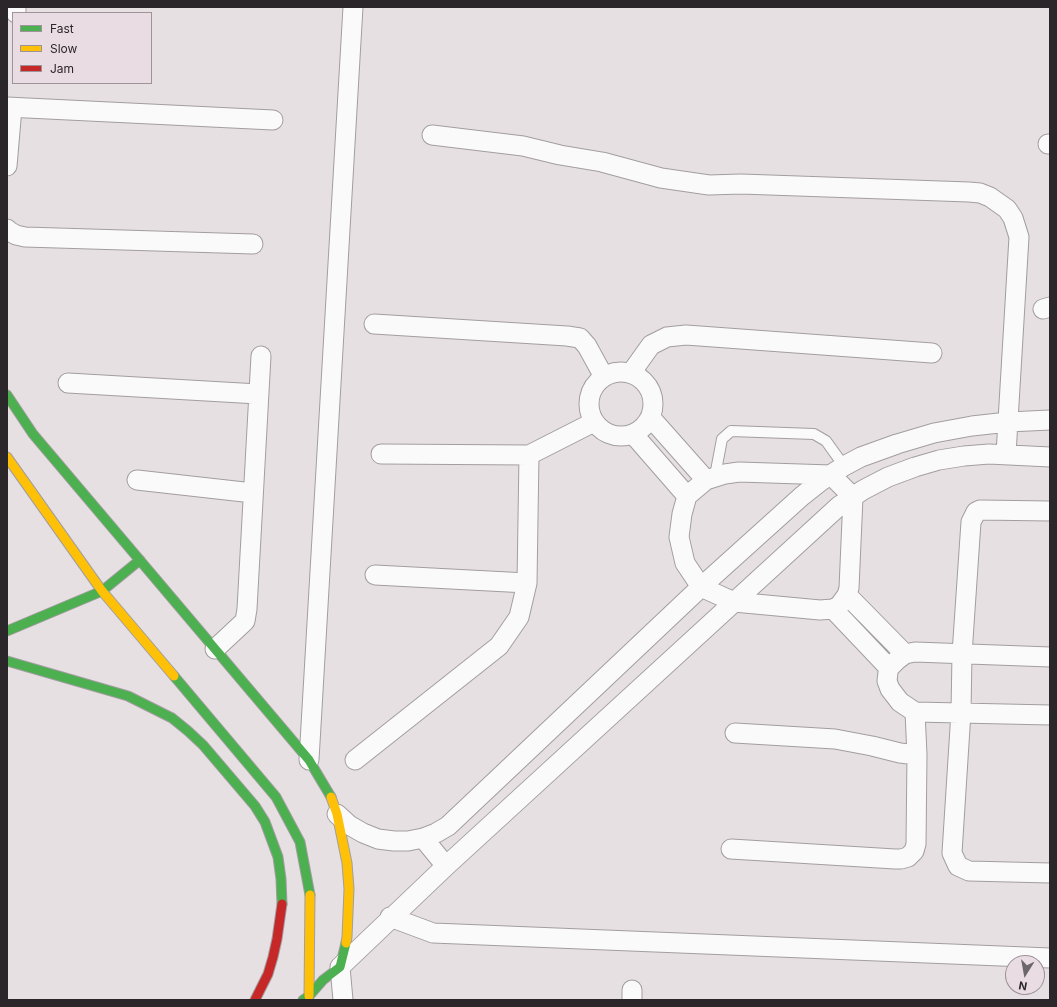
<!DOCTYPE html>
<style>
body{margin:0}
#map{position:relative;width:1057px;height:1007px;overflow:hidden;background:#e6e0e3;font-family:Inter,sans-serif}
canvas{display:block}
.frame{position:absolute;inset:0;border:8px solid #2b2629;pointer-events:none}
.legend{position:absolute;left:12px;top:12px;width:140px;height:72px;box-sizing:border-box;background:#eadce3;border:1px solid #9e9399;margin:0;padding:5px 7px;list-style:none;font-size:12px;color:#2b2629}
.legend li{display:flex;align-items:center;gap:8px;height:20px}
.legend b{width:20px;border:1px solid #9e9399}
.north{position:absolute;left:1005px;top:955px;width:40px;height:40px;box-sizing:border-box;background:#eadce3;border:1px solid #9e9399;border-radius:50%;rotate:191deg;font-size:11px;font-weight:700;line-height:16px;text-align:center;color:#2b2629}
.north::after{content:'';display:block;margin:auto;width:14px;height:18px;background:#6c676a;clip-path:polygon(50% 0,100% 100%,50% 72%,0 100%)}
</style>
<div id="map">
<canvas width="1057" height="1007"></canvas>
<div class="frame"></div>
<ul class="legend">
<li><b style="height:5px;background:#4caf50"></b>Fast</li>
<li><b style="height:5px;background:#ffc107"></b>Slow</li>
<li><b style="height:5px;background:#c62828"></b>Jam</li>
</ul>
<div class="north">N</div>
</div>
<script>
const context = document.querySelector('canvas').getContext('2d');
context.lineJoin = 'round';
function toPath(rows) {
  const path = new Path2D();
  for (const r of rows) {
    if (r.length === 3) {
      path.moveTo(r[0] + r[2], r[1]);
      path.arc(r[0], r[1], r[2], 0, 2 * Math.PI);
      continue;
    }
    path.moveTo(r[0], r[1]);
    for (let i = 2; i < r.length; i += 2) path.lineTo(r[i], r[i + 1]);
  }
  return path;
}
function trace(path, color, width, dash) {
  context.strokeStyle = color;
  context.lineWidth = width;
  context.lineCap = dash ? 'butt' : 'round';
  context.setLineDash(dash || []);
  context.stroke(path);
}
const lane = toPath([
 [715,476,722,439,731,431,814,434,826,441,844,466]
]);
const street = toPath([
 [16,13,16,7],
 [7,107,273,120],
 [432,135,523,146,560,155,602,162,661,178,709,185,741,184,969,192,980,193,990,197,1007,209,1013,218,1019,237,1006,454],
 [1048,144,1050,144],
 [7,166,12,108],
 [7,229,9,231,16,235,25,237,253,244],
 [1043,309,1050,307],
 [374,324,567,336,580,338,587,346,604,377],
 [621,404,32],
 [631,373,651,345,667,337,686,335,932,353],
 [68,383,258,394],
 [651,418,706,480],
 [633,434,687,496],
 [381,454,529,455,594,422],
 [739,472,831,475,853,497,849,588,847,595,839,606,833,609,820,610,734,602,701,587,685,563,679,537,682,514,687,496,706,480,725,474,739,472],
 [137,480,253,493],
 [1050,511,980,510,976,512,971,522,962,654,961,712,952,853,958,866,969,871,1050,873],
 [375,575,527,583],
 [847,595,905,654],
 [833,609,889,668],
 [215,649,245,621,247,609,261,356],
 [1050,657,915,652,905,654,897,660,889,668,888,672,887,681,890,689,900,702,915,712,1050,715],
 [735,733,835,739,872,746,900,753,917,755],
 [309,760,353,7],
 [355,760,499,646,519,617,527,583,529,455],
 [337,814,349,825,363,833,378,839,394,841,408,841,423,838,436,833,448,826,701,587,802,496,821,481,844,466,861,457,897,444,934,433,972,426,1008,422,1050,420],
 [423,838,446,866],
 [731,849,895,859,901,859,908,857,914,851,916,844,917,755,915,712],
 [390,917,433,933,1050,958],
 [343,1000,340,967,446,866,839,506,863,490,888,477,915,467,939,460,964,456,989,454,1050,457],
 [632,1000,632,990]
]);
const fast = toPath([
 [7,395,33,434,309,760,331,797],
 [7,631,102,591,140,560],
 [7,661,128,696,172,718,188,731,203,745,255,806,265,822,278,857,281,879,282,904],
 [174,676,276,797,300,842,310,895],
 [303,1000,309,996,323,980,340,967,346,943]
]);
const slow = toPath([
 [7,457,102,591,174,676],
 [331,797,337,814,347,863,349,889,347,937,346,943],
 [309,996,310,895]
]);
const jam = toPath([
 [255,1000,268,974,273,957,277,939,282,904]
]);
trace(lane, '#a29da0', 12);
trace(street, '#a29da0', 21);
trace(fast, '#a29da0', 11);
trace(slow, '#a29da0', 11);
trace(jam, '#a29da0', 11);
trace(lane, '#fbfafb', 10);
trace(street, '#fbfafb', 19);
trace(fast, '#4caf50', 9);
trace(slow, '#ffc107', 9);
trace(jam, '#c62828', 9);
</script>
